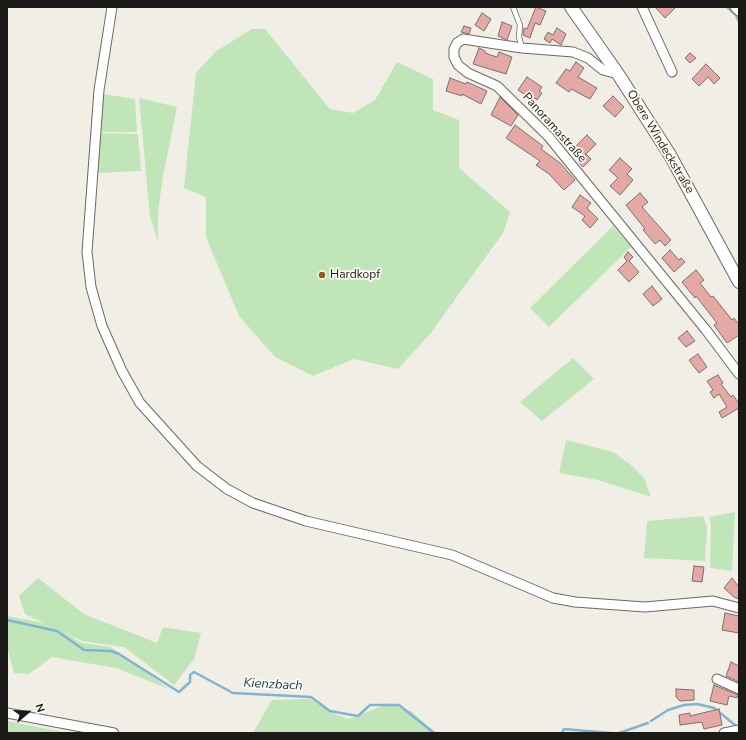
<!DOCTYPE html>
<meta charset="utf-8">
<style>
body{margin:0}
#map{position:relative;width:746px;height:740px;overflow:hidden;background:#f1efe5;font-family:"Nunito Sans",sans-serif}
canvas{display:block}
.frame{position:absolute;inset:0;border:8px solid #1b1a17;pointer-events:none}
.north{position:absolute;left:8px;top:692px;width:40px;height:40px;-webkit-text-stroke:3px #fffcf3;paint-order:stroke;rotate:71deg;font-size:11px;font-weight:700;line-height:16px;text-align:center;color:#1b1a17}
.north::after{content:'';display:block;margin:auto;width:14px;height:18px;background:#1b1a17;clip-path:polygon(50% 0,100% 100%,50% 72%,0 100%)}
</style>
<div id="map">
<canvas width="746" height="740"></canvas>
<div class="frame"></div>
<div class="north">N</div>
</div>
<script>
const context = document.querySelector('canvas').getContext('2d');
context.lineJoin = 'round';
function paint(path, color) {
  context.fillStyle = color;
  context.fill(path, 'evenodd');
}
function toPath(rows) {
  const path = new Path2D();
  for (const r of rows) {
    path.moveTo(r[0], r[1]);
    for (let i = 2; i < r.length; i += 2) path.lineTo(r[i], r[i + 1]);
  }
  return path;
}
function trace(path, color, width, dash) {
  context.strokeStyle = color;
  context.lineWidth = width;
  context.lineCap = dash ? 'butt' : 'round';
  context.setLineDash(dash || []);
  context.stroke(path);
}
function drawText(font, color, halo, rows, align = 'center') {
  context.font = font + ' "Nunito Sans",sans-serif';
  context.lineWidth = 3.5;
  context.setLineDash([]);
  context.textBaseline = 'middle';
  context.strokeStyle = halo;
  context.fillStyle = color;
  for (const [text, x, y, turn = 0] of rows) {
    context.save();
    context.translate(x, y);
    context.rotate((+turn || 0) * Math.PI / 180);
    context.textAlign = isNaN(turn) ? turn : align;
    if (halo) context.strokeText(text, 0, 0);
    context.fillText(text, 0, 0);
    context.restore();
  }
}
paint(toPath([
 [252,29,265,29,330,109,353,113,375,100,397,62,433,79,433,110,459,120,459,168,510,212,503,233,430,334,398,369,354,359,313,376,275,357,239,316,206,237,206,197,184,188,196,73,216,51],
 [103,94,135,99,137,132,98,132],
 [139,98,177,107,163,176,158,213,158,242,150,216],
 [98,133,138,134,141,171,95,173],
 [613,226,631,247,549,327,530,308],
 [573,358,594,379,542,421,520,402],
 [566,440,613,452,631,465,644,478,651,497,598,480,559,473],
 [735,512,732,571,710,568,711,525,709,517],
 [703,516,707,527,705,561,644,558,647,521],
 [38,578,84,614,157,643,163,627,201,633,194,659,174,685,124,647,82,641,63,632,82,643,111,647,169,689,116,668,52,657,29,674,14,673,7,646,7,616,44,623,25,614,19,596],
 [311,699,337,715,349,719,390,703,412,712,436,733,253,733,272,700],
 [7,721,68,733,7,733]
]), '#bfe5b9');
trace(toPath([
 [727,7,736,15,739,22],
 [7,620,57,631,84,650,111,651,119,654,179,692,190,682,190,675,194,672,233,693,311,697,330,711,358,716,370,705,399,705,434,733],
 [651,721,668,710,684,705,697,704,714,708,735,725],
 [562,733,564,729,611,733],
 [619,733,648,723]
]), '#80b4d4', 2.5);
const building = toPath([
 [536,7,546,11,540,25,535,23,530,38,523,35,524,28,527,29,536,7],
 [655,7,676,7,665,18,655,7],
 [482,13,491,19,484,31,475,25,482,13],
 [502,22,512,26,507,40,498,36,502,22],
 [464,26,471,28,469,34,461,32,464,26],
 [557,28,566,34,561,45,552,39,550,43,544,39,548,32,553,35,557,28],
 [479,48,485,51,485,53,497,57,499,52,512,57,506,74,473,64,479,48],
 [690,53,696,58,690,63,685,58,690,53],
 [576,62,584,68,578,77,597,88,590,99,571,89,569,92,556,83,566,69,570,71,576,62],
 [706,64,720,78,714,84,708,77,699,86,692,79,706,64],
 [527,77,542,87,539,91,542,93,537,100,535,98,533,100,518,90,527,77],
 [450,78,466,84,467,82,487,91,481,104,462,94,462,96,446,91,450,78],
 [613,96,624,107,615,117,603,106,613,96],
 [500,97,518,115,511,126,491,115,500,97],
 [515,125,543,146,541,149,560,163,575,180,564,190,549,174,536,165,540,161,506,138,515,125],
 [587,135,596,144,584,156,575,147,587,135],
 [586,154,591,159,583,167,578,162,586,154],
 [620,158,632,169,627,174,633,180,620,195,610,186,618,178,609,170,620,158],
 [640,193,648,202,642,207,671,240,665,246,660,240,655,244,643,230,645,229,626,205,640,193],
 [580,195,591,203,587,208,598,219,590,228,582,220,585,216,572,207,580,195],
 [670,250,679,260,681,258,685,262,674,272,662,258,670,250],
 [628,252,633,257,629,261,639,272,629,282,618,270,627,261,624,257,628,252],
 [696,270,704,280,700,283,711,297,713,296,732,320,734,318,739,325,739,335,727,343,714,325,717,323,696,296,695,298,682,282,696,270],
 [652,286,662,299,653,306,643,294,652,286],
 [687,331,695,341,686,347,678,338,687,331],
 [698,354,707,367,699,373,689,360,698,354],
 [718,375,723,383,721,384,731,397,733,395,739,404,739,408,722,418,719,412,727,407,719,394,714,398,710,392,713,390,707,381,718,375],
 [694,566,704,567,702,582,692,581,694,566],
 [732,578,739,587,739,599,734,597,724,588,732,578],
 [725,613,739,616,739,633,722,630,725,613],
 [731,662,739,666,739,682,726,676,731,662],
 [714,685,738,695,737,698,729,696,727,705,710,701,714,685],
 [676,689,694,690,694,700,680,701,676,697,676,689],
 [719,709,722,725,704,729,702,722,680,725,679,715,690,713,690,716,719,709]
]);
paint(building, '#e4a8a5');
trace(building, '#7a706f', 1);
const service = toPath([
 [513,7,520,25,519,37,522,48]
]);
const minor = toPath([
 [112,7,99,90,87,252,91,287,102,326,122,371,140,403,197,466,227,489,253,503,306,521,452,555,553,598,575,602,645,607,713,601,739,608],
 [642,7,672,72],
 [735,7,739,11],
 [618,74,603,70,588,58,573,52,522,48,463,39,457,43,454,49,454,57,458,65,468,73,497,86,548,136,706,330,739,374],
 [717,679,739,689],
 [7,713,114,733],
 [724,733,739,730]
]);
const tertiary = toPath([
 [571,7,618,74,670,155,739,282]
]);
trace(service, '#6b6961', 6);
trace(minor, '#6b6961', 11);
trace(tertiary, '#6b6961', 14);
trace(service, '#fff', 4.5);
trace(minor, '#fff', 9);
trace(tertiary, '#fff', 12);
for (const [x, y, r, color] of [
 [322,275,4,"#95591a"]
]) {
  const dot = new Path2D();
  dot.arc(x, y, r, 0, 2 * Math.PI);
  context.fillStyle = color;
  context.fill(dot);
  trace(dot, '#fffcf3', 1.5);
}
drawText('12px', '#1b1a17', '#fffcf3', [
 ["Panoramastraße",554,128,48],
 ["Obere Windeckstraße",660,142,59]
]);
drawText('12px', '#1b1a17', '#fffcf3', [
 ["Hardkopf",330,275]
], 'left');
drawText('italic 13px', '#103c52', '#fffcf3', [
 ["Kienzbach",273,685,3]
]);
</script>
